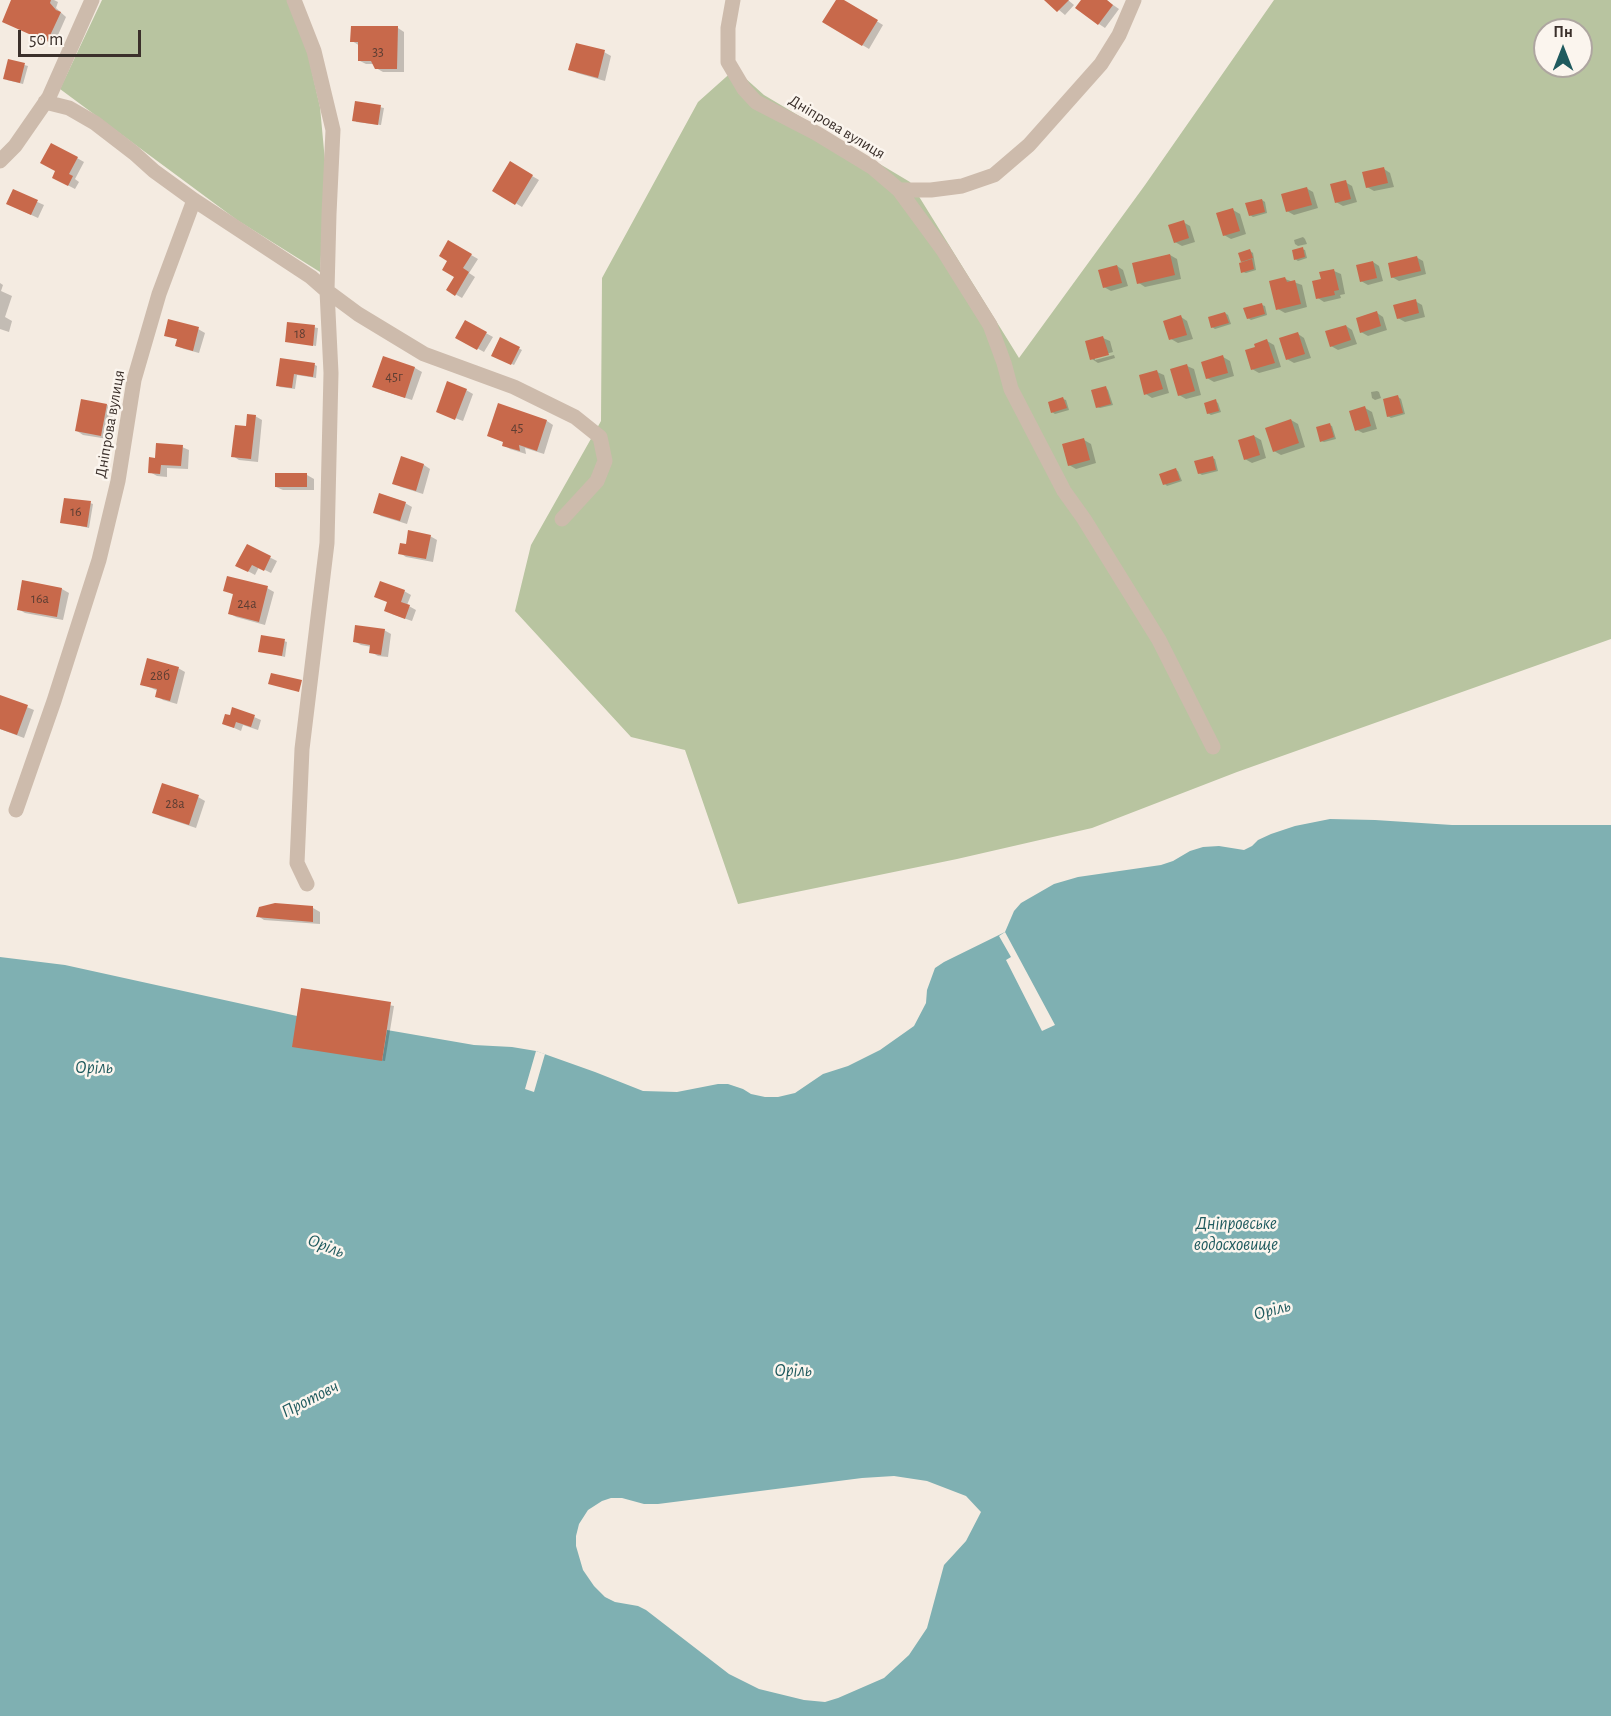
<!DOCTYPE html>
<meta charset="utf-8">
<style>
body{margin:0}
#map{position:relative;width:1611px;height:1716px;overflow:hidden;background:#f4ebe1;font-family:"Alegreya Sans",sans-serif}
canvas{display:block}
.north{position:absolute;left:1533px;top:18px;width:60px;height:60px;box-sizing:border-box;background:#fbf5ee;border:2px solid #aea6a0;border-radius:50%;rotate:0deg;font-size:16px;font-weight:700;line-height:24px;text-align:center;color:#3b302b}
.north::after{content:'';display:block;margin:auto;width:21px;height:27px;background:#1f5a5e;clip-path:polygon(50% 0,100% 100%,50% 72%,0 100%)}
.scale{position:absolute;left:18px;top:30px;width:123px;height:27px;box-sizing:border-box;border:3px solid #3b302b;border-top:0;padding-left:8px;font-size:18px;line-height:21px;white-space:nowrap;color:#3b302b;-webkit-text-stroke:4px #fbf5ee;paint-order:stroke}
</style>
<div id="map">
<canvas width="1611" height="1716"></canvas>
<div class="north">Пн</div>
<div class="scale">50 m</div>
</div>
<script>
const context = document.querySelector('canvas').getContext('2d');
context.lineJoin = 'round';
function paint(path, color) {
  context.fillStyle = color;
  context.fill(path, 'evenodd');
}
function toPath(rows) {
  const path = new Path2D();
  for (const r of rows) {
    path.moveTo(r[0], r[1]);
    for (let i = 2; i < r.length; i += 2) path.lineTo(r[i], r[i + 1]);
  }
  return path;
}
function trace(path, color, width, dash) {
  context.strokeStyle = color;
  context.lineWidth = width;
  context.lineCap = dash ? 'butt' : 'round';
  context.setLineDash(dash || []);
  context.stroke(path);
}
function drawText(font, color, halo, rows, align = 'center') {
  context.font = font + ' "Alegreya Sans",sans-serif';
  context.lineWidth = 5;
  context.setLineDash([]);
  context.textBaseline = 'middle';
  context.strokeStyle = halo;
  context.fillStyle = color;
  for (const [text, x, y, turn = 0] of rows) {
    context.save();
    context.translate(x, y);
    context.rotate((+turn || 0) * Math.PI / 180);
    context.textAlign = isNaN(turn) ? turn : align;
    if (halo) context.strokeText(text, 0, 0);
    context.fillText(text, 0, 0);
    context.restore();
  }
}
paint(toPath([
 [102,0,290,0,304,37,320,107,326,172,320,272,237,220,60,89],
 [1274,0,1611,0,1611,639,1237,772,1092,828,957,859,738,904,685,750,631,737,515,611,531,545,601,421,602,278,698,102,735,69,764,95,910,182,1019,358,1145,185],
 [1545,30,1581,30,1581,66,1545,66]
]), '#b8c4a0');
paint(toPath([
 [1330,819,1375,820,1452,825,1611,825,1611,1716,0,1716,0,957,65,965,297,1016,382,1061,387,1030,474,1045,512,1047,536,1051,595,1072,643,1091,677,1092,718,1084,728,1084,743,1089,751,1094,765,1097,778,1097,795,1093,823,1074,848,1066,880,1050,914,1026,926,1003,927,990,935,968,944,962,1005,932,1014,911,1021,903,1054,884,1078,877,1161,865,1173,861,1190,851,1203,847,1219,846,1244,850,1252,846,1258,840,1271,834,1295,826],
 [894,1476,927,1481,966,1496,981,1512,966,1541,944,1565,927,1628,909,1655,884,1678,838,1698,825,1702,804,1700,759,1689,729,1674,646,1610,638,1606,615,1602,605,1597,594,1586,583,1570,576,1546,576,1536,579,1524,588,1510,602,1501,611,1498,622,1498,644,1504,658,1504,862,1478]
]), '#7fb0b2');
paint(toPath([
 [1005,932,1055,1025,1042,1031,1006,960,1011,957,999,936],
 [536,1051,545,1054,534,1092,525,1089]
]), '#f4ebe1');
paint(toPath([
 [13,0,54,0,58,2,56,8,66,17,54,44,10,25],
 [838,0,842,0,883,25,869,49,824,22],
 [1047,0,1068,0,1074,5,1065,15],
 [1083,0,1106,0,1119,9,1105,28,1099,24],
 [398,28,404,32,404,72,383,72,376,68,374,64,366,64,360,61,360,46,352,41],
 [604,52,611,56,605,81,577,73,570,69],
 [9,61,28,66,23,84,7,80],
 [356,102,384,108,381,125,356,122],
 [77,158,84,162,75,179,79,182,75,189,54,178],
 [510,163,539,180,522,207,494,190],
 [1384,169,1390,173,1394,187,1374,191,1367,187],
 [1345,182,1352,186,1357,202,1343,206,1336,202],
 [1306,188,1313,192,1318,208,1294,215,1287,211],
 [13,191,44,205,38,218,14,207],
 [1262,200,1265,202,1267,213,1253,217,1250,215],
 [1233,210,1240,214,1246,234,1231,239,1224,235],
 [1183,222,1190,226,1195,242,1182,246,1175,242],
 [1303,237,1305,239,1307,244,1298,246,1295,244,1294,240],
 [449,242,478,259,469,273,475,277,462,298,448,290,456,276,449,261],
 [1302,249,1305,250,1307,258,1298,261,1295,259],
 [1250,251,1253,253,1256,270,1246,273,1243,272,1243,264,1240,254],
 [1170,255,1177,259,1181,279,1145,287,1139,283],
 [1416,257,1423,261,1426,274,1399,281,1392,277],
 [1373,262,1379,266,1383,281,1368,285,1361,281],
 [1117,266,1123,270,1128,286,1111,291,1104,287],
 [1334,271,1341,274,1345,294,1340,295,1341,298,1324,302,1318,298],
 [1285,279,1302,285,1307,307,1285,313,1278,309],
 [0,283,3,285,1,291,12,296,5,317,12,321,9,332,0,329],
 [1415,301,1422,305,1425,317,1405,322,1398,318],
 [1262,305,1265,306,1267,315,1251,320,1248,318],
 [1225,313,1228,315,1231,324,1215,329,1212,327],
 [1377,313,1383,317,1387,330,1368,336,1361,332],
 [1181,317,1187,321,1193,339,1178,343,1171,339],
 [466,322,493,337,484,352,457,337],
 [288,323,318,328,316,346,286,341],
 [1346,326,1352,330,1357,344,1338,350,1331,346],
 [198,329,205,333,199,353,184,349,177,346,179,340,165,335],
 [1298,334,1304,338,1311,358,1294,363,1287,359],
 [1103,338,1110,341,1113,352,1095,357,1095,360,1114,355,1115,358,1098,363,1092,359],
 [501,339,522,350,514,365,493,355],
 [1267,341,1274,345,1281,367,1259,373,1252,369,1256,348],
 [1223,357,1230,361,1234,376,1214,382,1207,378],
 [384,358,415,368,422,372,412,400,381,390],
 [281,360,315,365,317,366,316,378,297,375,295,389,280,387,277,385],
 [1187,366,1194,369,1201,395,1186,399,1179,395],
 [1157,372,1164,375,1169,393,1152,398,1146,394],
 [1106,388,1108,390,1113,405,1100,408,1097,407],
 [466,390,473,394,463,421,442,413],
 [1377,391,1379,392,1381,398,1375,400,1372,398,1371,392],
 [1398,397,1401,399,1405,414,1391,418,1388,416],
 [1063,399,1066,400,1069,410,1055,414,1052,412],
 [82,400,107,405,114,409,108,439,83,435,77,431],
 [1215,401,1218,403,1221,412,1211,415,1208,413],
 [1365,408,1372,412,1377,429,1363,433,1357,430],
 [255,416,262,420,258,462,239,460,233,456,247,428],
 [1291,420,1298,424,1305,447,1281,455,1274,451],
 [547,421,553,425,544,454,525,448,526,454,510,449,504,445,504,442,489,436],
 [1329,425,1332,426,1336,439,1324,442,1321,441],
 [1254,436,1261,440,1266,458,1252,463,1245,459],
 [1084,440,1091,444,1096,463,1076,469,1069,465],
 [182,447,189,450,188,469,167,468,167,477,157,476,150,472],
 [402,458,424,465,430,469,423,494,401,487,394,483],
 [1212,458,1215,459,1218,471,1202,475,1199,473],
 [1176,470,1178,471,1182,481,1167,486,1165,484],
 [307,475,314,479,314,490,283,490,276,487],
 [90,503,93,504,89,528,62,522],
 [405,503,412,507,407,524,381,516,375,512],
 [430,536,437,540,433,562,406,557,400,553,407,545],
 [247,546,277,561,271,573,259,567,255,575,244,569],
 [24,582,62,589,69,593,63,620,25,613,18,609],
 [267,588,274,592,265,625,236,617,229,613,234,595,225,590],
 [404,591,411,595,407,605,416,610,412,621,392,614],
 [384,630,391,634,388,657,378,656,371,652,372,647,361,645,354,641],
 [284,641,287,642,285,657,260,651],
 [178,668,185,672,177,704,163,700,157,696,158,691,142,684],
 [0,696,34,710,24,738,0,729],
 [254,717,261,720,258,730,243,725,241,731,223,723],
 [163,785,198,797,205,801,196,828,160,816,154,812],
 [313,908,320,912,320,924,264,920,258,916],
 [303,990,394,1006,385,1061,294,1046]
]), '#0003');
paint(toPath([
 [11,0,51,0,50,3,56,10,61,12,47,42,2,22],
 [836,0,844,0,878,20,862,46,822,22],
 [1044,0,1069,0,1057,12],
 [1081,0,1107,0,1113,5,1098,25,1075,8],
 [351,26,398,26,397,69,375,69,371,61,358,61,358,42,350,42],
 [576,43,605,50,598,78,568,70],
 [8,59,25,63,20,83,3,79],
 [355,101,381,105,378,125,352,121],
 [51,143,78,157,69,174,73,176,68,186,52,178,55,171,40,163],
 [510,161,533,175,515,205,492,191],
 [1384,167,1388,183,1366,188,1362,172],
 [1346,180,1351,199,1335,203,1330,184],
 [1307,187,1312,205,1286,212,1281,194],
 [13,189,38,200,31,215,6,204],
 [1262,199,1265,212,1249,216,1245,203],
 [1233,208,1240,231,1223,236,1216,213],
 [1184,220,1189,238,1174,243,1168,225],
 [448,240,472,254,463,268,469,272,455,296,446,290,454,277,442,270,447,261,439,256],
 [1303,247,1305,257,1294,260,1292,250],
 [1250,249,1253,258,1241,262,1238,253],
 [1170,254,1175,275,1137,284,1132,263],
 [1417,256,1421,271,1391,278,1388,263],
 [1252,259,1254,269,1241,273,1239,263],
 [1373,261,1377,278,1360,282,1356,265],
 [1117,265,1122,283,1103,288,1098,270],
 [1334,269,1339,290,1334,291,1335,295,1316,299,1312,281,1321,279,1319,272],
 [1285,277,1287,282,1295,280,1301,304,1276,310,1269,281],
 [1416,299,1419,313,1397,319,1393,305],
 [1262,303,1265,314,1247,319,1243,308],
 [1377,311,1381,326,1360,333,1356,318],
 [1225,312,1229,323,1211,328,1208,317],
 [1181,315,1187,335,1169,340,1163,321],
 [168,319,199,327,193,351,175,346,177,339,164,336],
 [465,320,487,332,477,350,455,338],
 [287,322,315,325,313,346,285,342],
 [1346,325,1351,340,1330,347,1325,331],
 [1298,332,1305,354,1286,360,1279,338],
 [1103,336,1109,355,1090,360,1085,341],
 [500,337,520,347,511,365,491,356],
 [1267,339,1275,363,1251,370,1245,350,1255,347,1254,344],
 [1223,355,1228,373,1206,379,1201,362],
 [383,356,415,367,405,398,372,387],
 [280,358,315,363,313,377,294,374,292,388,276,386],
 [1187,364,1195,391,1178,396,1170,369],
 [1157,370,1163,389,1144,395,1139,375],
 [447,381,467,389,455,420,436,412],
 [1106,386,1111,404,1096,408,1091,390],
 [1398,395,1403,413,1387,417,1383,399],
 [1063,397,1067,408,1051,413,1048,402],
 [81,399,107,404,101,436,75,431],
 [1216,399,1219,411,1207,414,1204,403],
 [498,403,547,420,537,451,519,445,520,451,502,446,503,442,487,436],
 [1365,406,1371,426,1355,431,1349,411],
 [247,414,256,415,251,459,231,457,235,425,246,426],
 [1291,419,1299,443,1273,452,1265,428],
 [1330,423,1334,437,1320,442,1316,427],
 [1254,435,1260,455,1244,460,1238,440],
 [1084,438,1090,460,1068,466,1062,444],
 [156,443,183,445,181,466,161,465,160,474,148,473,149,457,155,458],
 [401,456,424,464,416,491,392,484],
 [1213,456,1216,470,1198,474,1194,461],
 [1176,468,1180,480,1163,485,1159,474],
 [275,473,307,473,307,487,275,487],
 [379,493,406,502,400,521,373,513],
 [64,498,91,501,87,527,60,523],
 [408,530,431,535,426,559,398,554,400,543,406,544],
 [247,544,271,556,264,571,252,565,248,572,235,566],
 [227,576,268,586,259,622,228,614,233,594,223,591],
 [22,580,62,588,57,617,17,610],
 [380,581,405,590,401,602,410,605,405,619,384,611,387,602,374,597],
 [355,625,385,629,381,655,369,653,370,645,353,642],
 [261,635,285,639,282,656,258,652],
 [147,658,179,667,170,701,155,697,157,689,140,685],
 [271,673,302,680,299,692,268,684],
 [0,695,28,705,17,735,0,729],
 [232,707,255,715,251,727,236,722,234,728,222,724,225,714,230,715],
 [162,783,199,795,189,825,152,813],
 [275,903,313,906,313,922,256,917,259,907],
 [301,988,391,1002,382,1061,292,1047]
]), '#c8694b');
trace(toPath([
 [294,0,314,51,333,130,329,214,327,291,331,373,327,543,302,749,297,863,307,884],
 [733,0,728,28,728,62,744,89,756,102,816,133,872,167,899,190,931,190,962,186,994,175,1029,145,1101,64,1119,35,1134,0],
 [45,102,69,108,95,123,134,153,154,171,194,200,311,277,327,291,358,314,424,354,514,387,575,417,600,437,605,461,597,481,562,519],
 [0,161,15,146,49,97,92,0],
 [899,190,943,250,990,325,1004,363,1011,389,1064,491,1084,519,1159,640,1213,747],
 [16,810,54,701,99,560,118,481,134,380,159,294,194,200]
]), '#cdbbac', 15);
drawText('14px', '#5e3e33', null, [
 ["33",378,52],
 ["18",300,334],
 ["45г",394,377],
 ["45",517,428],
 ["16",76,512],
 ["16а",40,599],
 ["24а",247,604],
 ["28б",160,676],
 ["28а",175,804]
]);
drawText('16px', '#3b302b', '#fbf5ee', [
 ["Дніпрова вулиця",837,127,31],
 ["Дніпрова вулиця",110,424,-80]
]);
drawText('italic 18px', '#1f5a5e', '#fbf5ee', [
 ["Орiль",94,1068],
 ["Дніпровське",1236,1224],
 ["водосховище",1236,1245],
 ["Оріль",326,1246,21],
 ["Оріль",1272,1310,-15],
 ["Оріль",793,1371],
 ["Протовч",310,1399,-27]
]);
</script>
